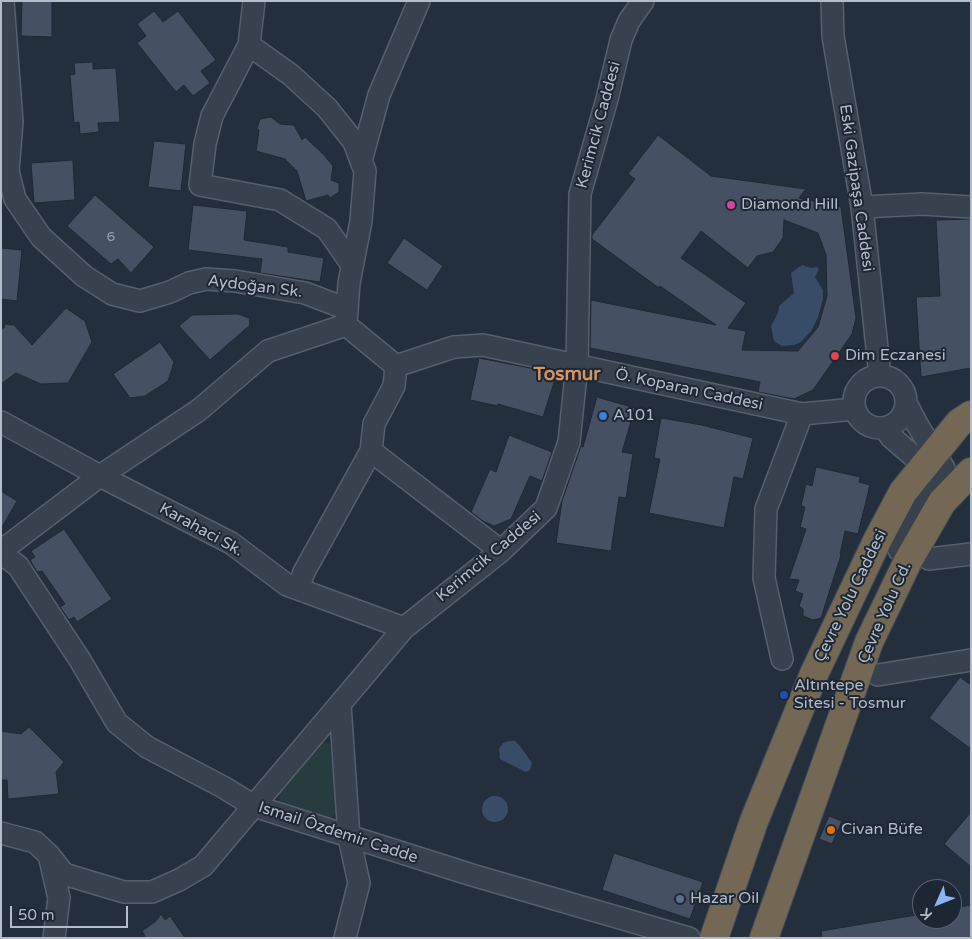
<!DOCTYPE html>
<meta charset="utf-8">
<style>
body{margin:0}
#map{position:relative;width:972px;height:939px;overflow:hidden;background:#242f3e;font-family:"Varela Round",sans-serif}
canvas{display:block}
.frame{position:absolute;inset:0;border:2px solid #b4bcc9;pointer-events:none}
.north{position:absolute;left:912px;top:879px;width:50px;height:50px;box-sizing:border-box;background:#1d2633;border:1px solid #59626f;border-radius:50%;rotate:226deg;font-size:14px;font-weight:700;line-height:20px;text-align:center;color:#b4bcc9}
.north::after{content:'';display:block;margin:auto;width:18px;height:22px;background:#8ab4f8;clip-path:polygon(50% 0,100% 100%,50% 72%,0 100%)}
.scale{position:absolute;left:10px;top:906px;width:118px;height:22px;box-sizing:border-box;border:2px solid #b4bcc9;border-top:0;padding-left:6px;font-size:15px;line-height:18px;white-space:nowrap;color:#b4bcc9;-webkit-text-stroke:4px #1d2633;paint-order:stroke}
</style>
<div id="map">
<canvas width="972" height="939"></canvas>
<div class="frame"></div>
<div class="north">K</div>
<div class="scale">50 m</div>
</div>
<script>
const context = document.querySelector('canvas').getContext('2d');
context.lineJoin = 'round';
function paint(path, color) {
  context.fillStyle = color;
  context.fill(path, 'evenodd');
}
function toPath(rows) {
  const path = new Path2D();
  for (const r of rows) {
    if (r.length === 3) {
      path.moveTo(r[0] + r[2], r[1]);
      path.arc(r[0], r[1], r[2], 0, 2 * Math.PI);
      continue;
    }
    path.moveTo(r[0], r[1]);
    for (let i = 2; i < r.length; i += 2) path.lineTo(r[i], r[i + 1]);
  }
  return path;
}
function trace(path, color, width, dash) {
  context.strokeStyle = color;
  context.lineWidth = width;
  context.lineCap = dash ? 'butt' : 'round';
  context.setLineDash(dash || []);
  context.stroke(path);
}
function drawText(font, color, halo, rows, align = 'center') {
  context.font = font + ' "Varela Round",sans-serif';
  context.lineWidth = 4;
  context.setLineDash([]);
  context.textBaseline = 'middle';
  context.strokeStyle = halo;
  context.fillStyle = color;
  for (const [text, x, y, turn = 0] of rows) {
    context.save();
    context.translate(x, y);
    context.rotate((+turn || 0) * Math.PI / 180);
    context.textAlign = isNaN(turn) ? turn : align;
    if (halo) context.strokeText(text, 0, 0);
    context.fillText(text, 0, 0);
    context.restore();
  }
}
paint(toPath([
 [320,741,330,744,337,812,329,819,280,802,280,793]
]), '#263c3f');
paint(toPath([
 [802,265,811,268,817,267,819,269,815,277,823,290,823,299,818,317,812,330,801,342,794,345,782,346,774,341,771,326,778,313,779,306,794,293,791,273],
 [509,741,515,741,520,746,532,763,530,770,526,772,500,759,499,749,503,743],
 [495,809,13]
]), '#394c67');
const building = toPath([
 [22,1,52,1,52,37,21,36,22,1],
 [154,11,163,22,178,11,216,60,201,71,210,83,193,96,184,85,176,92,137,43,146,36,137,24,154,11],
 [93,62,93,69,116,68,120,122,98,123,99,132,80,134,79,122,74,123,70,75,75,74,74,63,93,62],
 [271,117,280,124,294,125,302,140,305,137,324,155,333,166,331,180,339,183,339,192,330,198,328,195,306,201,297,171,285,159,256,151,259,130,257,128,260,119,271,117],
 [658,135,711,176,806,189,799,198,841,207,856,318,852,334,813,390,794,399,769,394,758,392,760,382,590,348,591,300,716,325,660,286,659,288,592,239,592,235,635,179,628,174,658,135],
 [784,220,818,233,826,255,827,296,818,327,798,351,742,350,746,331,728,328,746,303,681,258,701,231,748,268,757,256,773,252,783,238,784,220],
 [154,141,186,144,181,191,148,187,154,141],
 [73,160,75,200,34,203,31,163,73,160],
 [95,195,154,247,131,273,118,259,111,264,67,226,95,195],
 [193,205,247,211,244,240,288,247,288,252,324,258,320,282,260,273,262,259,188,250,193,205],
 [971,219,971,368,921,377,916,297,940,296,936,220,971,219],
 [404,238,443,266,427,290,387,263,404,238],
 [1,248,22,250,17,301,1,299,1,248],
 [66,308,85,321,92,342,68,383,41,384,16,373,1,384,1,328,4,328,5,324,14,325,32,345,66,308],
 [238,314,249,318,250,325,210,360,179,326,192,315,238,314],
 [160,342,174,362,168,381,145,396,130,398,113,374,160,342],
 [479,358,530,368,556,376,543,417,498,404,498,406,470,400,479,358],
 [597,397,635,408,622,452,633,454,626,498,619,497,611,551,556,543,562,501,581,446,583,447,597,397],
 [661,418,702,425,753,438,743,479,734,477,724,528,649,513,660,459,654,458,661,418],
 [509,435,552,452,542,481,530,476,511,519,494,526,483,521,471,512,490,469,496,472,509,435],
 [816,467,860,477,859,482,870,485,858,534,845,531,840,554,841,555,821,618,813,620,803,616,803,609,799,606,803,594,795,591,799,580,789,579,806,529,800,527,805,507,801,506,806,484,812,486,816,467],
 [1,491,17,501,1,529,1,491],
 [64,529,112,599,77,622,74,617,69,620,60,607,65,604,42,571,37,572,30,560,35,557,31,551,64,529],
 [960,677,971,685,971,749,929,718,960,677],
 [29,727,64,762,56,772,59,794,8,799,7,780,1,780,1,731,21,734,29,727],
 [971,812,971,867,944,844,971,812],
 [829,816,842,821,832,844,819,839,829,816],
 [614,853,703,882,690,919,602,890,614,853],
 [971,905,971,938,822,938,821,931,922,914,922,919,952,919,952,908,971,905],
 [161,914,165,920,170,916,185,938,146,938,142,931,156,921,161,914]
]);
paint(building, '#455162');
trace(building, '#1f2835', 1);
const minor = toPath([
 [3,1,12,122,8,171,15,199,41,237,84,276,112,294,140,301,170,292,189,283,206,279,235,281,305,293,347,309],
 [254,1,249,45,291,75,327,108,354,142,361,161,365,171,361,221,349,283,346,325,396,366,454,347,483,345,802,414,855,409],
 [832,1,833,36,862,207,880,376],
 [249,45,212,116,205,144,200,185,280,200,327,229,352,265],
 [361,161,379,95,419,1],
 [862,207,922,204,971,207],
 [880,402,26],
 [906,403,918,426,942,465],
 [1,422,100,476,231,543,287,585,404,628],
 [885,428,891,437,925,466,939,468],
 [371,451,501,551],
 [899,550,944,468],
 [1,551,100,476,199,410,268,351,346,325],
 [1,553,18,566,80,660,117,723,147,747,223,787,254,806,472,875,689,938],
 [929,559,971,554],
 [298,589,304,572,371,451,374,424,394,386,396,366],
 [782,659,764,578,766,509,802,414],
 [878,675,971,660],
 [1,833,35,842,49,855,59,898,54,938],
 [49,855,64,874,124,892,152,892,179,880,203,866,340,704],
 [345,938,359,883,349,837,340,704,404,628,501,551,546,508,569,442,577,365,580,194,607,99,621,40,629,21,643,1]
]);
const highway = toPath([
 [714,938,754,821,814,674,878,539,903,492,959,423,971,415],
 [764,938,869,642,908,561,942,502,971,472]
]);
trace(minor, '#565f6c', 24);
trace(highway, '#434c59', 30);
trace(minor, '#38414e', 21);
trace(highway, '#746855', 28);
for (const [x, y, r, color] of [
 [731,205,5,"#d1479c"],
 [835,356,5,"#e0444e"],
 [603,416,5,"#3f7fe0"],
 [784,695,5,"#1a4fb4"],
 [831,830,5,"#e8710a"],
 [680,899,5,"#5c6f8a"]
]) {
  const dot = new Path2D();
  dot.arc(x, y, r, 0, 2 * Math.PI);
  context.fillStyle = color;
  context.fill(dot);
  trace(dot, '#1d2633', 2);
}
drawText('14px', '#98a1af', null, [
 ["6",111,237]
]);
drawText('16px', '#b4bcc9', '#1d2633', [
 ["Kerimcik Caddesi",599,125,-75],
 ["Eski Gazipaşa Caddesi",856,188,82],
 ["Aydoğan Sk.",255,287,7],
 ["Ö. Koparan Caddesi",689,390,12],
 ["Karahaci Sk.",201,530,29],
 ["Kerimcik Caddesi",489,557,-40],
 ["Çevre Yolu Caddesi",851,596,-64],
 ["Çevre Yolu Cd.",885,613,-66],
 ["Ismail Ôzdemir Cadde",338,833,18]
]);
drawText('16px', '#b4bcc9', '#1d2633', [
 ["Diamond Hill",741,205],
 ["Dim Eczanesi",845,356],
 ["A101",613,416],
 ["Altıntepe",794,686],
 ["Sitesi - Tosmur",794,704],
 ["Civan Büfe",841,830],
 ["Hazar Oil",690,899]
], 'left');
drawText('bold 19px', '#d59563', '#1d2633', [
 ["Tosmur",567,375]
]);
</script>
